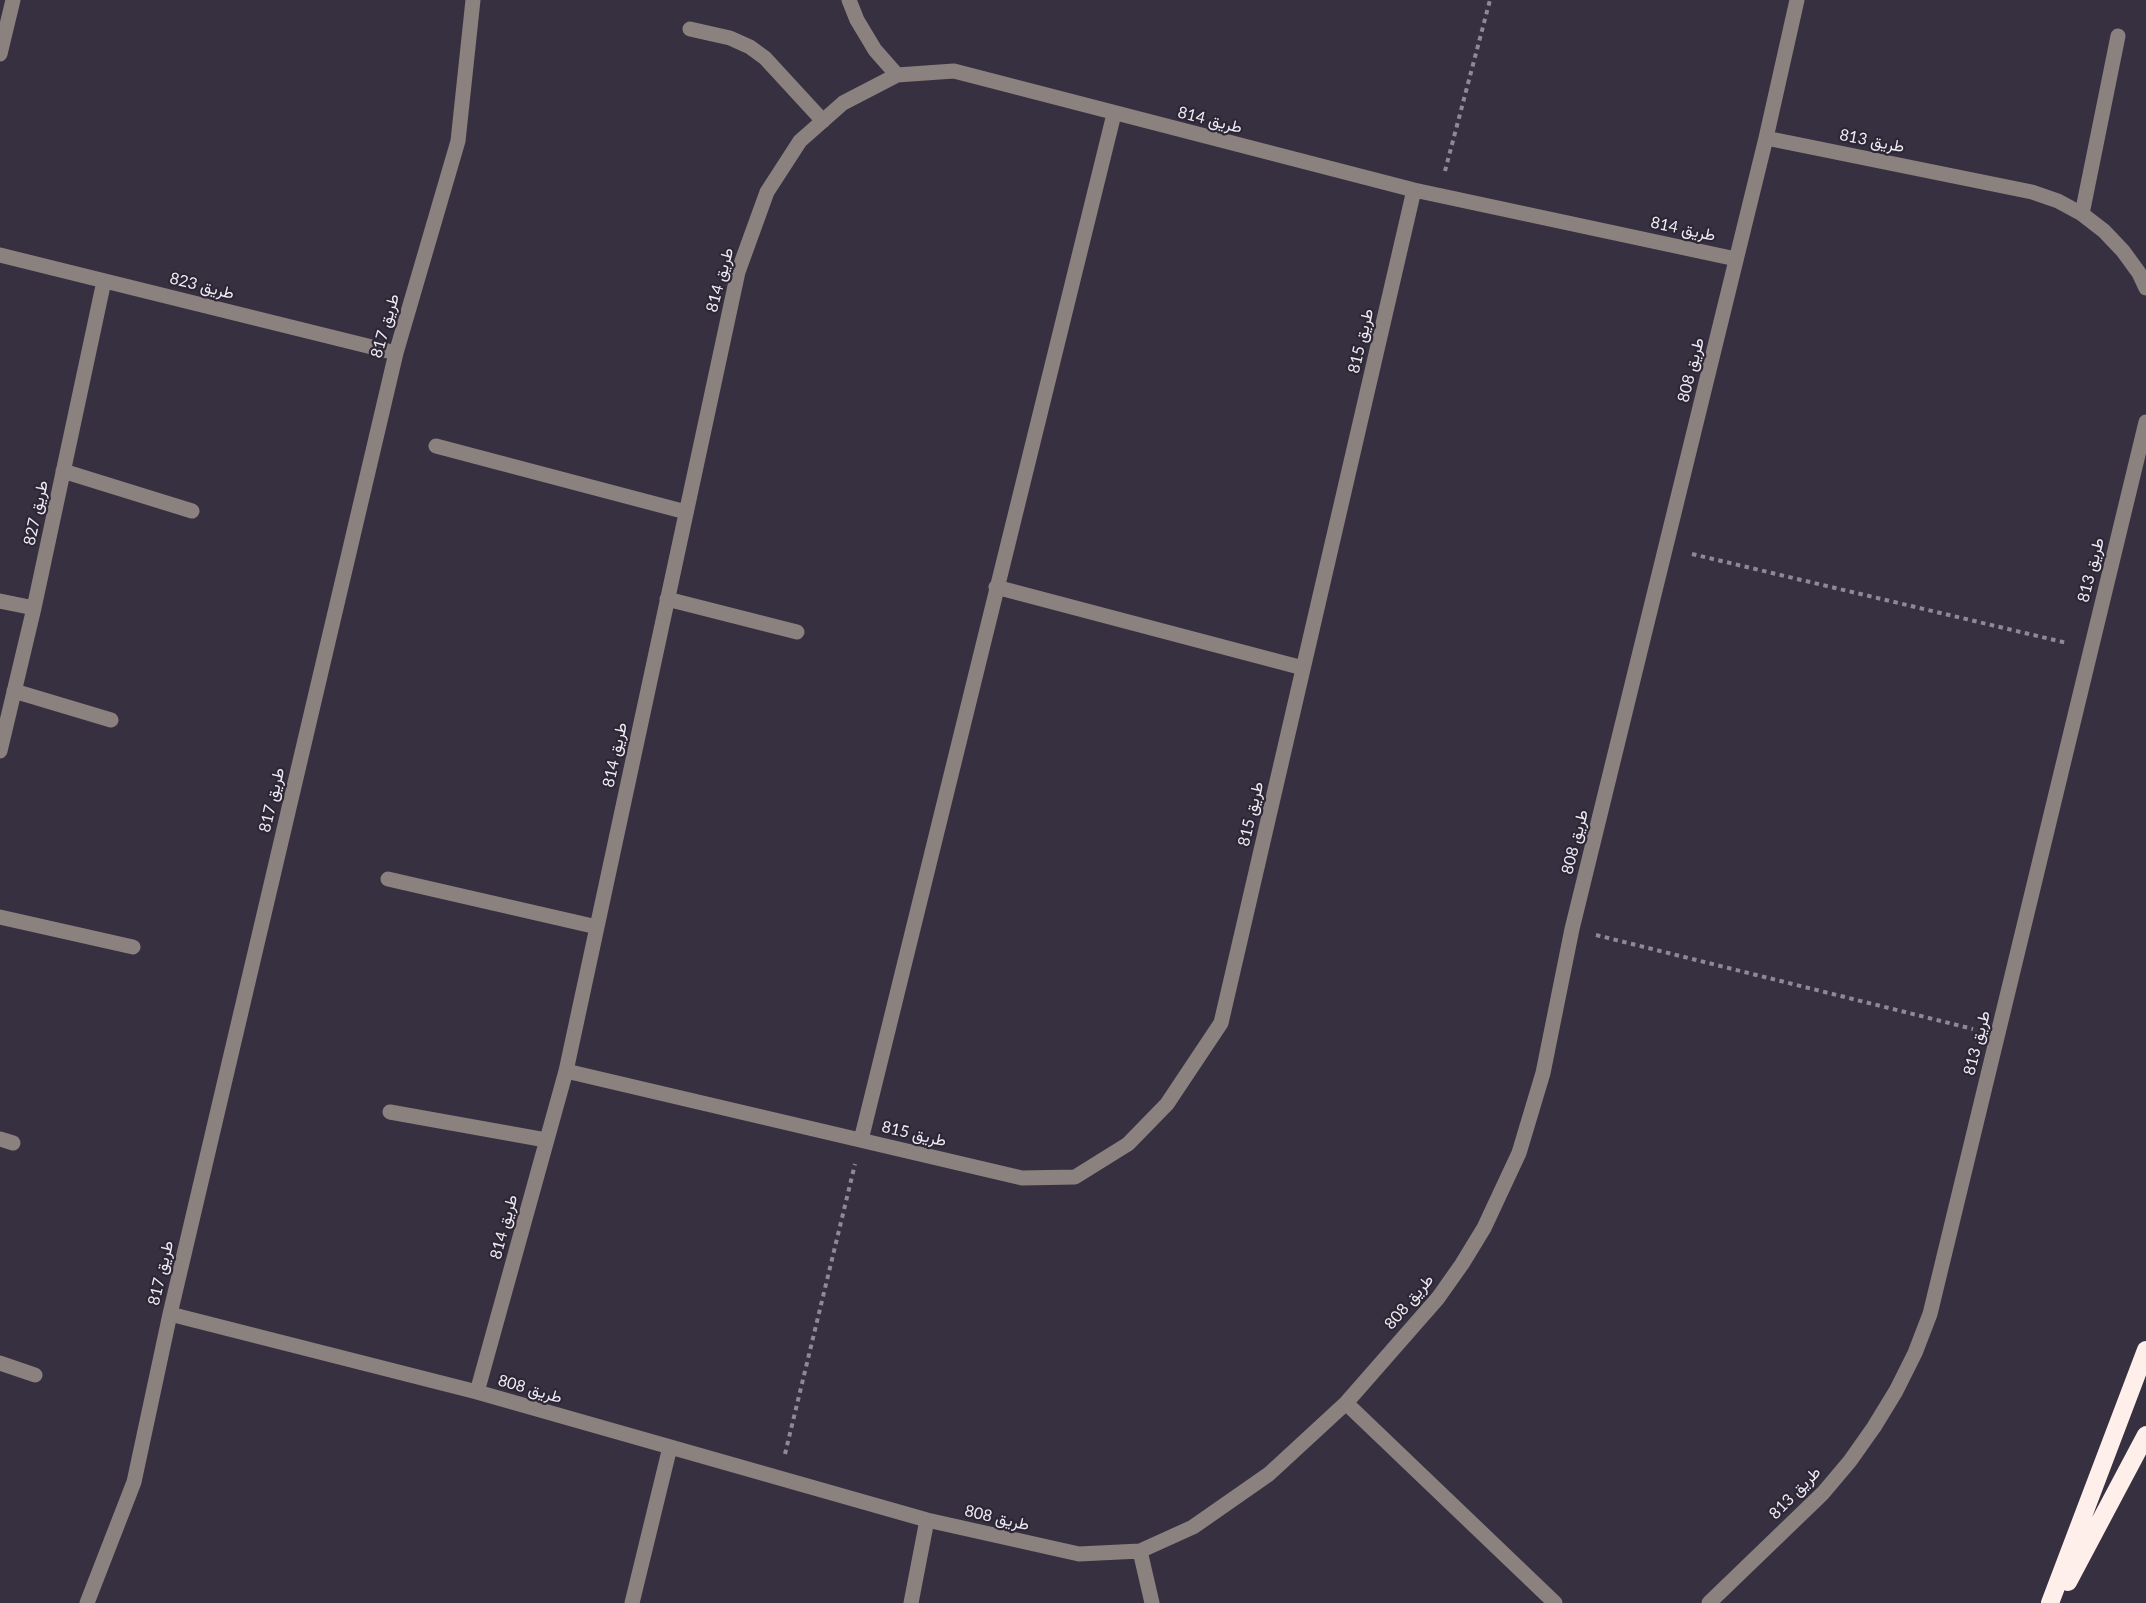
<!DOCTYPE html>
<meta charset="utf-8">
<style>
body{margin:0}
canvas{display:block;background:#363040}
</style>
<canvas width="2146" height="1603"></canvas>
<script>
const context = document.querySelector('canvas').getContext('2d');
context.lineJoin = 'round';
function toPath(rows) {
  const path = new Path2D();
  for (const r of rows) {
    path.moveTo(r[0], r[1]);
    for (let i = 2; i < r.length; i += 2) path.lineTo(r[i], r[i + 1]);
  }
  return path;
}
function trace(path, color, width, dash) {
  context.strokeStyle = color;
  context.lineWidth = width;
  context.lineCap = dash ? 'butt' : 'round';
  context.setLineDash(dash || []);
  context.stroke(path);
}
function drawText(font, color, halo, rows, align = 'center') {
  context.font = font + ' Lato,Vazirmatn,sans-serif';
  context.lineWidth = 4.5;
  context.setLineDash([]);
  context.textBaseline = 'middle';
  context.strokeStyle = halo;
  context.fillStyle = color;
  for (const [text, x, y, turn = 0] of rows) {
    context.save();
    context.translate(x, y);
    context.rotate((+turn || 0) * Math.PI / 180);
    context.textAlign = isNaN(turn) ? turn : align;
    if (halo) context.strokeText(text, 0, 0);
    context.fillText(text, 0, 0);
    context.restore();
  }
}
trace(toPath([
 [1445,171,1490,0],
 [1692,554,2067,643],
 [1596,935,1973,1029],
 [785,1454,855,1164]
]), '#8e8996', 4, [4.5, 4.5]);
trace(toPath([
 [849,0,857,20,875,50,897,75],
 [690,29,730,38,750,47,765,58,823,121],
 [0,54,13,0],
 [1766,138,2032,192,2058,201,2082,214,2104,231,2123,251,2139,273,2146,288],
 [2082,214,2118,36],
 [0,255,396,353],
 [436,446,686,512],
 [63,471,192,511],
 [996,587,1303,668],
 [667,599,797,632],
 [0,601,34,608],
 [14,691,111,720],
 [0,751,34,608,104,281],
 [388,879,597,927],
 [0,917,133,947],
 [566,1071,1022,1178,1075,1177,1128,1144,1167,1104,1221,1023,1414,190],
 [390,1112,546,1140],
 [0,1139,13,1143],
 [861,1140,1114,114],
 [170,1314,477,1392,927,1520,1079,1554,1140,1551,1193,1527,1269,1474,1346,1403,1438,1298,1462,1264,1484,1228,1519,1153,1543,1073,1572,929,1766,138,1797,0],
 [0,1363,35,1375],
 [477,1392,566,1071,738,272,767,192,800,141,843,103,897,75,954,71,1414,190,1736,259],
 [1346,1403,1555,1603],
 [1140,1551,1152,1603],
 [87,1603,134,1482,170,1314,396,353,458,141,473,0],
 [632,1603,670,1447],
 [911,1603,927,1520],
 [1709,1603,1823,1493,1850,1461,1874,1427,1896,1391,1915,1353,1930,1314,2146,422]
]), '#8b817e', 15);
trace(toPath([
 [2068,1582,2146,1435],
 [2050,1603,2146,1350]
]), '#feefea', 18);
drawText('16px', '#efebf5', '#2c2635', [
 ["طريق 814",1210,120,14],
 ["طريق 813",1872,141,11],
 ["طريق 814",1683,229,12],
 ["طريق 814",720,280,-75],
 ["طريق 823",202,286,14],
 ["طريق 817",385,326,-74],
 ["طريق 815",1361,341,-77],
 ["طريق 808",1691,370,-76],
 ["طريق 827",36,513,-78],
 ["طريق 813",2091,570,-76],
 ["طريق 814",615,755,-78],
 ["طريق 817",272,800,-77],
 ["طريق 815",1251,814,-77],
 ["طريق 808",1575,842,-76],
 ["طريق 813",1977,1043,-76],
 ["طريق 815",914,1134,13],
 ["طريق 814",504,1227,-75],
 ["طريق 817",161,1273,-77],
 ["طريق 808",1409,1302,-50],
 ["طريق 808",530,1389,16],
 ["طريق 813",1795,1493,-46],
 ["طريق 808",997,1518,13]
]);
</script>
